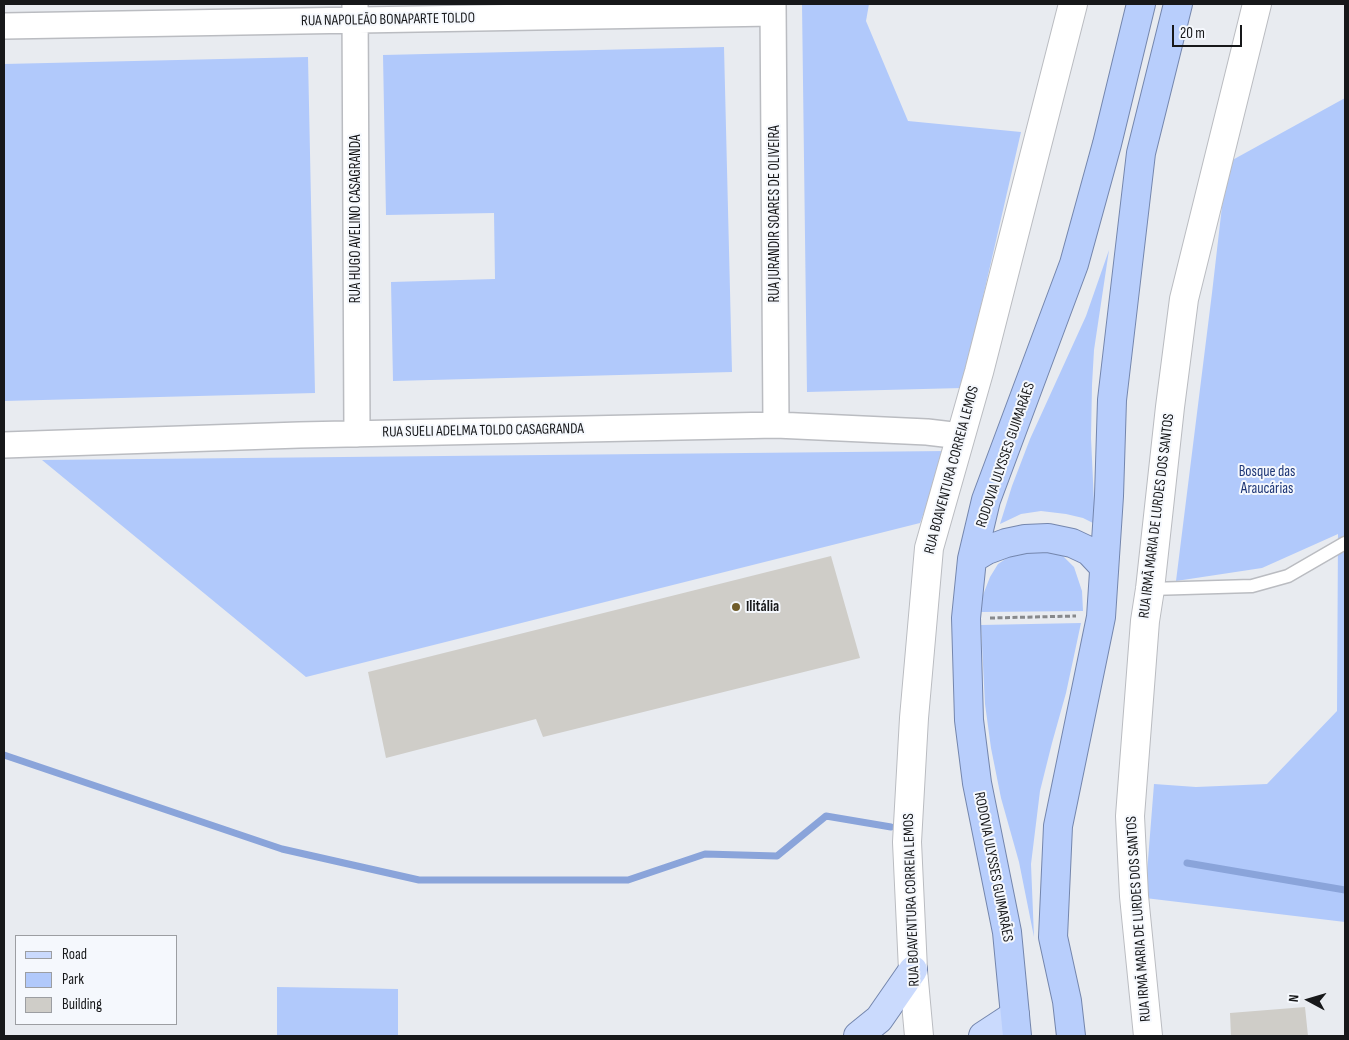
<!DOCTYPE html>
<meta charset="utf-8">
<style>
body{margin:0}
#map{position:relative;width:1349px;height:1040px;overflow:hidden;background:#e8ebf0;font-family:"Sofia Sans Condensed",sans-serif}
canvas{display:block}
.frame{position:absolute;inset:0;border:5px solid #17181a;pointer-events:none}
.legend{position:absolute;left:15px;top:935px;width:162px;height:90px;box-sizing:border-box;background:#f5f8fd;border:1px solid #9c9ea2;margin:0;padding:6px 9px;list-style:none;font-size:15px;color:#17181a}
.legend li{display:flex;align-items:center;gap:10px;height:25px}
.legend b{width:25px;border:1px solid #9c9ea2}
.north{position:absolute;left:1284px;top:975px;width:50px;height:50px;-webkit-text-stroke:4px #f5f8fd;paint-order:stroke;rotate:276deg;font-size:14px;font-weight:700;line-height:20px;text-align:center;color:#17181a}
.north::after{content:'';display:block;margin:auto;width:18px;height:22px;background:#17181a;clip-path:polygon(50% 0,100% 100%,50% 72%,0 100%)}
.scale{position:absolute;left:1172px;top:25px;width:70px;height:22px;box-sizing:border-box;border:2px solid #17181a;border-top:0;padding-left:6px;font-size:15px;line-height:18px;white-space:nowrap;color:#17181a;-webkit-text-stroke:4px #f5f8fd;paint-order:stroke}
</style>
<div id="map">
<canvas width="1349" height="1040"></canvas>
<div class="frame"></div>
<ul class="legend">
<li><b style="height:6px;background:#cadafd"></b>Road</li>
<li><b style="height:14px;background:#b1c9fb"></b>Park</li>
<li><b style="height:14px;background:#cfcdc8"></b>Building</li>
</ul>
<div class="north">N</div>
<div class="scale">20 m</div>
</div>
<script>
const context = document.querySelector('canvas').getContext('2d');
context.lineJoin = 'round';
function paint(path, color) {
  context.fillStyle = color;
  context.fill(path, 'evenodd');
}
function toPath(rows) {
  const path = new Path2D();
  for (const r of rows) {
    path.moveTo(r[0], r[1]);
    for (let i = 2; i < r.length; i += 2) path.lineTo(r[i], r[i + 1]);
  }
  return path;
}
function trace(path, color, width, dash) {
  context.strokeStyle = color;
  context.lineWidth = width;
  context.lineCap = dash ? 'butt' : 'round';
  context.setLineDash(dash || []);
  context.stroke(path);
}
function drawText(font, color, halo, rows, align = 'center') {
  context.font = font + ' "Sofia Sans Condensed",sans-serif';
  context.lineWidth = 4;
  context.setLineDash([]);
  context.textBaseline = 'middle';
  context.strokeStyle = halo;
  context.fillStyle = color;
  for (const [text, x, y, turn = 0] of rows) {
    context.save();
    context.translate(x, y);
    context.rotate((+turn || 0) * Math.PI / 180);
    context.textAlign = isNaN(turn) ? turn : align;
    if (halo) context.strokeText(text, 0, 0);
    context.fillText(text, 0, 0);
    context.restore();
  }
}
paint(toPath([
 [802,4,869,4,866,21,908,121,1021,132,962,388,807,392],
 [724,47,732,372,393,381,391,282,495,279,494,213,386,215,383,55],
 [308,57,315,393,4,401,4,64],
 [1345,98,1345,922,1145,898,1154,784,1196,787,1267,784,1337,711,1338,534,1262,568,1176,581,1212,293,1227,163],
 [1109,250,1094,350,1092,385,1091,438,1095,524,1083,518,1066,514,1041,511,1021,514,1000,524,1012,486,1030,439,1086,316],
 [947,451,920,523,306,677,42,460],
 [1045,550,1063,556,1074,567,1082,591,1083,611,981,612,983,595,990,577,998,564,1013,554],
 [1081,623,1066,693,1052,743,1040,791,1031,864,1034,937,1019,862,1001,798,991,748,985,704,981,625],
 [277,987,398,989,398,1036,277,1036]
]), '#b1c9fb');
trace(toPath([
 [4,755,282,849,419,880,628,880,705,854,777,856,826,816,891,827],
 [1187,863,1345,890]
]), '#8aa4da', 7);
paint(toPath([
 [831,556,860,658,543,737,536,719,386,758,368,672],
 [1305,1007,1308,1036,1231,1036,1230,1013]
]), '#cfcdc8');
const service = toPath([
 [1150,589,1252,586,1288,576,1345,543]
]);
const minor = toPath([
 [355,4,357,434],
 [773,4,776,425],
 [4,26,773,13],
 [4,445,299,435,776,425,927,432,961,436]
]);
const tertiary = toPath([
 [919,1036,913,970,907,842,914,718,929,548,979,372,1073,4],
 [1148,1036,1134,896,1130,816,1145,621,1150,589,1170,407,1184,299,1257,4]
]);
const primary = toPath([
 [858,1036,879,1019,913,970],
 [983,1036,1015,1015]
]);
const trunk = toPath([
 [972,559,987,550,1006,543,1025,539,1048,538,1072,543,1089,551,1104,567],
 [1017,1036,1007,932,977,783,969,720,966,618,972,559,986,500,1074,264,1107,144,1141,4],
 [1071,1036,1067,1001,1053,937,1058,826,1101,617,1109,496,1112,400,1141,153,1178,4]
]);
trace(service, '#babcc1', 15);
trace(minor, '#babcc1', 28);
trace(tertiary, '#babcc1', 30);
trace(primary, '#7486ad', 30);
trace(trunk, '#7486ad', 30);
trace(toPath([
 [990,618,1076,616]
]), '#87898c', 3, [5, 2.5]);
trace(service, '#fff', 12);
trace(minor, '#fff', 25);
trace(tertiary, '#fff', 28);
trace(primary, '#cadafd', 28);
trace(trunk, '#b8cefc', 28);
for (const [x, y, r, color] of [
 [736,607,5,"#705d2b"]
]) {
  const dot = new Path2D();
  dot.arc(x, y, r, 0, 2 * Math.PI);
  context.fillStyle = color;
  context.fill(dot);
  trace(dot, '#f5f8fd', 2);
}
drawText('15px', '#17181a', '#f5f8fd', [
 ["RUA NAPOLEÃO BONAPARTE TOLDO",388,20,-1],
 ["RUA JURANDIR SOARES DE OLIVEIRA",775,214,-90],
 ["RUA HUGO AVELINO CASAGRANDA",356,219,-90],
 ["RUA SUELI ADELMA TOLDO CASAGRANDA",483,431,-1],
 ["RODOVIA ULYSSES GUIMARÃES",1006,455,-71],
 ["RUA BOAVENTURA CORREIA LEMOS",952,470,-75],
 ["RUA IRMÃ MARIA DE LURDES DOS SANTOS",1157,516,-83],
 ["RODOVIA ULYSSES GUIMARÃES",993,867,79],
 ["RUA BOAVENTURA CORREIA LEMOS",912,900,-92],
 ["RUA IRMÃ MARIA DE LURDES DOS SANTOS",1139,919,-94]
]);
drawText('15px', '#1c3575', '#f5f8fd', [
 ["Bosque das",1267,472],
 ["Araucárias",1267,489]
]);
drawText('bold 15px', '#17181a', '#f5f8fd', [
 ["Ilitália",746,607]
], 'left');
</script>
